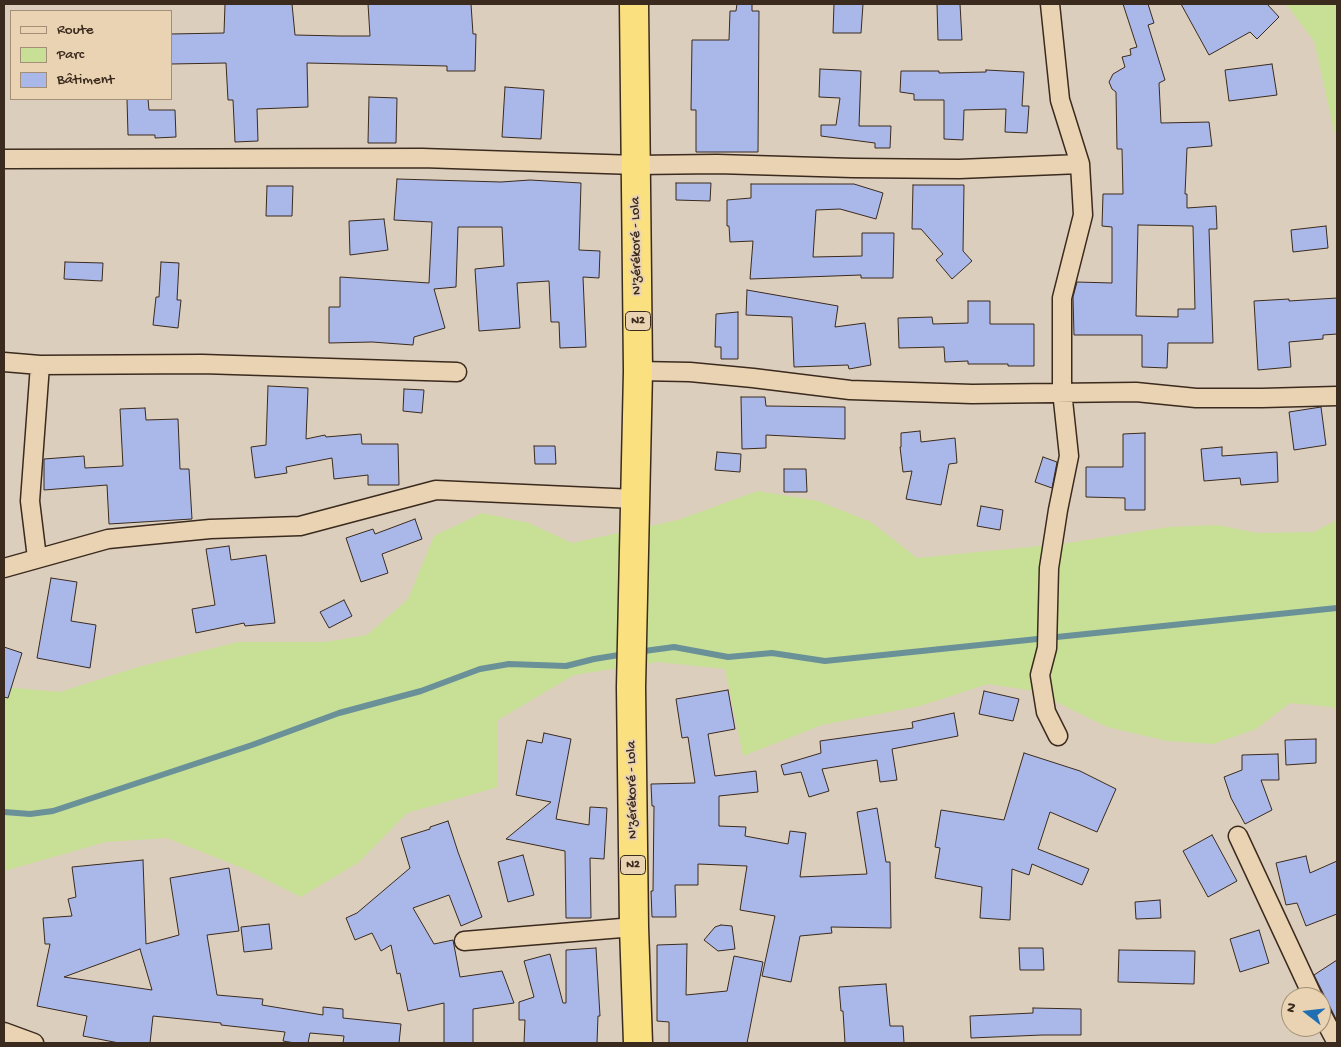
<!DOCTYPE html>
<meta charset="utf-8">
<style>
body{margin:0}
#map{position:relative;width:1341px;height:1047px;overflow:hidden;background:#dccebd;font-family:"Gochi Hand",sans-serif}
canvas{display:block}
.frame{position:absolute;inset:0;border:5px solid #3b2a1e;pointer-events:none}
.legend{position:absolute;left:10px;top:10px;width:162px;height:90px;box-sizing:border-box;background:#e9d3b2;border:1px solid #a38f77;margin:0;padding:6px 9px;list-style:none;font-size:15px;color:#3b2a1e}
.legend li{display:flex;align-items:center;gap:10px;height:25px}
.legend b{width:25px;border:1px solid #a38f77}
.north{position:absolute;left:1281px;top:987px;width:50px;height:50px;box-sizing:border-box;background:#e9d3b2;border:1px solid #a38f77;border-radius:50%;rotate:286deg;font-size:14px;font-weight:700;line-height:20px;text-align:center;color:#3b2a1e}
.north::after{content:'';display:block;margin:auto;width:18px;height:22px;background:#1f6fb2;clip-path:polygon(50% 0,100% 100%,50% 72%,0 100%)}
</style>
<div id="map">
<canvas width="1341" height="1047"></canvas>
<div class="frame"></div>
<ul class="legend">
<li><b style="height:6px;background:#e9d3b2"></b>Route</li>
<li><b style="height:14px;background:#c8e096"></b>Parc</li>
<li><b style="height:14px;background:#a9b8e8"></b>Bâtiment</li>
</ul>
<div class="north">N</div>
</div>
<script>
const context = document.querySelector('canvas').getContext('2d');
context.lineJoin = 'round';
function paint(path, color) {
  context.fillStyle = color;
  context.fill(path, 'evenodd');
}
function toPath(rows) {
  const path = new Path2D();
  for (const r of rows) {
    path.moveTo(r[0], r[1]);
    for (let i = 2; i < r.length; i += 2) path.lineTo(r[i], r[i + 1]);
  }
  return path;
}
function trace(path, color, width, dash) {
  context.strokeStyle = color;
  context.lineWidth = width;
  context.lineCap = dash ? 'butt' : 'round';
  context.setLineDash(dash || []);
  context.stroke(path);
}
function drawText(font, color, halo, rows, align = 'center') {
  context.font = font + ' "Gochi Hand",sans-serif';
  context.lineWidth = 4;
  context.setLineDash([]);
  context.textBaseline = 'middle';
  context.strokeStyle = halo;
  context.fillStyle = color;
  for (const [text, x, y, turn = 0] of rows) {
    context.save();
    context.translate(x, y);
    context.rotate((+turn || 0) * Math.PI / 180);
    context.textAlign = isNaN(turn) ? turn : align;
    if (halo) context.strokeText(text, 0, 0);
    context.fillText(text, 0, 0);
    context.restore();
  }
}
paint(toPath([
 [1286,4,1337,4,1337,136,1334,131,1314,41],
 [758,491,818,501,871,522,917,558,1061,544,1169,527,1217,525,1257,533,1314,532,1337,520,1337,710,1332,707,1290,703,1256,729,1213,744,1167,741,1107,727,1034,691,988,684,920,706,822,725,743,756,725,669,658,662,574,675,498,720,498,787,407,813,359,862,301,897,247,870,167,838,106,842,4,871,4,687,60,692,138,667,238,642,325,642,367,635,408,599,434,536,482,513,529,523,572,543,678,520]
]), '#c8e096');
trace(toPath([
 [637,652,674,647,728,657,772,653,825,661,1337,608],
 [4,812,30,814,53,811,252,745,339,713,421,691,480,669,509,664,566,666,594,659,625,654]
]), '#6a9197', 6);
const building = toPath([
 [225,4,292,4,295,35,340,36,370,36,368,4,471,4,473,34,476,34,475,71,447,71,447,66,307,63,308,107,257,109,258,141,235,142,233,100,228,100,226,63,171,64,171,34,224,33,225,4],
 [737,4,752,4,752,11,759,11,758,152,696,152,696,110,691,110,692,40,729,40,730,11,736,11,737,4],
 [834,4,863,4,861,33,833,33,834,4],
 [937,4,960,4,962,40,938,40,937,4],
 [1123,4,1148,4,1154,23,1148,25,1165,80,1159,83,1161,123,1209,122,1212,146,1187,148,1185,194,1187,194,1187,208,1216,206,1217,229,1209,229,1213,343,1168,343,1167,368,1142,367,1142,335,1074,335,1073,297,1077,282,1112,283,1112,227,1102,226,1103,194,1123,194,1122,149,1117,149,1116,92,1112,89,1109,82,1113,74,1125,67,1122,57,1131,55,1130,49,1137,47,1123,4],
 [1138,225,1193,226,1195,309,1178,309,1178,317,1136,316,1138,225],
 [1181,4,1267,4,1279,17,1257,39,1250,32,1209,55,1181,4],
 [1272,64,1277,95,1229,101,1225,70,1272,64],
 [820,69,861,71,859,126,891,126,890,148,875,148,875,143,821,136,821,125,836,125,840,98,819,97,820,69],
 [986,70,1024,72,1022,106,1029,106,1027,133,1005,132,1006,109,964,110,963,140,944,139,944,100,914,100,914,94,900,92,901,71,939,71,939,73,986,72,986,70],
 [505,87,544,90,541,139,502,137,505,87],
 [369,97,397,98,396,143,368,143,369,97],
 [127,99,148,99,149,110,175,110,176,137,155,138,155,135,128,135,127,99],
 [397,179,501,182,530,180,581,183,579,250,600,251,599,278,583,277,586,347,560,348,559,322,551,322,549,281,517,283,520,328,479,331,475,269,504,266,502,227,458,227,456,287,434,289,445,328,414,337,413,345,372,342,329,343,329,307,340,307,340,277,429,283,432,222,394,220,397,179],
 [676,183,711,183,710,201,676,200,676,183],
 [751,184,854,184,883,193,876,219,840,209,816,210,813,257,862,256,862,233,894,233,893,278,861,278,861,275,750,279,753,241,730,242,729,226,727,226,727,200,751,198,751,184],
 [913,185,964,185,963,251,972,261,952,279,936,260,943,254,921,229,912,229,913,185],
 [267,186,293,186,292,216,266,216,267,186],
 [384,219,388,250,350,255,349,221,384,219],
 [1326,226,1328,248,1293,252,1291,230,1326,226],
 [65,262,103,263,102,281,64,279,65,262],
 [161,262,179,263,177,300,181,300,178,328,153,325,156,297,159,297,161,262],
 [747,290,838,306,835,327,865,323,871,365,849,369,848,365,794,367,792,317,746,315,747,290],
 [1337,298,1337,334,1323,335,1323,339,1289,342,1291,367,1258,370,1254,301,1289,299,1289,301,1337,298],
 [968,301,990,301,990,324,1034,324,1034,366,1008,366,1008,364,968,364,968,361,945,362,944,347,899,348,898,318,932,317,933,324,968,323,968,301],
 [738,312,738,359,721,359,721,347,715,347,716,314,738,312],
 [268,386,308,388,306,439,325,435,326,437,361,434,362,444,398,444,399,485,368,485,368,475,334,479,332,458,286,467,287,473,255,478,251,447,266,445,268,386],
 [404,389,424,390,422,413,403,411,404,389],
 [741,397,765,397,766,406,845,407,845,439,766,435,766,448,742,449,741,397],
 [1321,407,1326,445,1294,450,1289,412,1321,407],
 [145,408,146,420,178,419,180,469,189,469,192,519,109,524,107,485,44,490,44,459,84,456,85,468,123,466,120,409,145,408],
 [920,431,921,442,955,438,957,463,949,464,941,505,906,499,912,471,903,472,900,447,901,447,901,433,920,431],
 [1145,433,1145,510,1125,510,1125,498,1086,497,1086,467,1123,467,1123,434,1145,433],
 [534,446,555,446,556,464,535,464,534,446],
 [1222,447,1222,456,1277,452,1278,482,1241,485,1240,478,1204,481,1201,449,1222,447],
 [717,452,741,454,740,472,715,470,717,452],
 [1043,457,1057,462,1052,488,1035,482,1043,457],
 [784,469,806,469,807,492,784,492,784,469],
 [981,506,1003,510,1000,530,977,526,981,506],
 [415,519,422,539,382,554,388,573,361,582,346,538,373,529,375,534,415,519],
 [229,546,231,560,266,555,275,623,245,626,244,623,196,633,192,609,215,605,206,549,229,546],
 [51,578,77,582,71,621,96,625,90,668,37,658,51,578],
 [344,600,352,616,329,628,320,612,344,600],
 [4,647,22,653,8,698,4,697,4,647],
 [728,690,735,729,708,734,715,776,756,771,758,792,719,796,719,826,746,827,745,836,788,844,790,831,806,833,800,877,867,874,857,812,877,808,886,862,890,862,891,928,831,927,832,933,800,936,791,982,762,976,775,916,740,910,747,866,698,864,698,885,675,885,676,917,652,917,651,891,653,891,654,806,652,806,651,784,695,783,688,737,682,738,676,699,728,690],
 [984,691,1019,699,1013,721,979,714,984,691],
 [954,713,958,736,892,749,897,780,880,782,877,760,822,769,829,791,809,797,801,772,784,775,781,765,821,753,820,741,913,728,912,722,954,713],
 [544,733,571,739,556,819,589,825,590,807,607,808,604,859,590,858,591,918,566,918,565,851,506,839,551,802,516,795,527,740,542,743,544,733],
 [1316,739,1316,763,1286,765,1285,740,1316,739],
 [1024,753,1080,771,1116,789,1097,832,1050,812,1038,849,1089,869,1082,885,1032,864,1029,875,1012,869,1010,920,980,918,982,887,935,878,940,848,935,847,941,810,1004,820,1024,753],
 [1278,754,1279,780,1261,780,1272,810,1245,824,1231,798,1224,777,1242,770,1242,755,1278,754],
 [448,821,458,852,482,917,461,926,449,895,413,908,434,944,453,940,460,977,502,971,514,1003,473,1009,473,1043,444,1043,444,1003,408,1011,400,973,397,974,391,945,381,951,372,933,355,940,346,918,357,913,410,868,401,838,430,829,430,827,448,821],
 [1212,835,1237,881,1208,897,1183,851,1212,835],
 [523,855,534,895,508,902,498,862,523,855],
 [1306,856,1310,873,1337,861,1337,914,1306,926,1297,903,1286,905,1276,863,1306,856],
 [143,860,146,944,179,935,170,878,229,868,239,931,207,935,217,995,263,999,262,1005,323,1015,323,1007,343,1009,343,1018,401,1024,399,1043,343,1043,344,1036,310,1033,308,1043,295,1043,283,1041,285,1032,221,1025,221,1023,153,1016,150,1043,119,1043,83,1036,87,1016,37,1006,50,944,45,944,43,918,72,916,68,899,76,897,72,867,143,860],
 [140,949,152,990,64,977,140,949],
 [1160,900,1161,918,1136,919,1135,902,1160,900],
 [269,924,272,949,244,952,241,927,269,924],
 [721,925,732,926,735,949,718,951,704,940,715,927,721,925],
 [1259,930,1269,963,1240,972,1230,939,1259,930],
 [687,944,686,995,727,991,734,956,763,962,747,1043,669,1043,669,1022,657,1021,657,945,687,944],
 [596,948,600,1016,598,1016,597,1043,524,1043,525,1020,519,1020,519,1002,534,997,524,961,550,954,563,1003,566,1003,566,950,596,948],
 [1019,948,1043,948,1044,970,1020,970,1019,948],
 [1119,950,1195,951,1194,984,1118,982,1119,950],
 [1337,960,1337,1021,1314,975,1337,960],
 [886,984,890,1026,903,1026,904,1043,845,1043,843,1011,841,1011,839,987,886,984],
 [1033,1008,1081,1009,1081,1035,1042,1035,971,1038,970,1016,1033,1013,1033,1008]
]);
paint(building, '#a9b8e8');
trace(building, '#3b2a1e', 1);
const minor = toPath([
 [4,159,422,158,636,165,717,164,853,168,959,169,1080,164,1060,100,1050,4],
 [4,362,40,365,202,364,457,372],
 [638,371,690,372,753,378,850,390,972,394,1136,392,1196,398,1262,398,1337,396],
 [37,558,30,501,40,365],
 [4,568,108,539,210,529,300,526,436,490,635,499],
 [1058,736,1046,712,1040,675,1047,648,1049,568,1058,510,1069,456,1062,391,1062,298,1083,215,1080,164],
 [1238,836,1313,997],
 [464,941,634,927],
 [1321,1013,1337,1043],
 [4,1032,34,1043]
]);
const trunk = toPath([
 [634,4,638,371,631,687,634,927,638,1043]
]);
trace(minor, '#3b2a1e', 21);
trace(trunk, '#3b2a1e', 31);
trace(minor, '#e9d3b2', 18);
trace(trunk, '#fbe080', 28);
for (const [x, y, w] of [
 [638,321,25],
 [633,865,25]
]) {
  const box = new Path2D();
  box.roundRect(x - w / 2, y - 9.5, w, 19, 4);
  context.fillStyle = '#e9d3b2';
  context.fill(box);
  trace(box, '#3b2a1e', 1);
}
drawText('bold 12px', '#3b2a1e', null, [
 ["N2",638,321],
 ["N2",633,865]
]);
drawText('14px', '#3b2a1e', '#e9d3b2', [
 ["N'zérékoré - Lola",637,246,-91],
 ["N'zérékoré - Lola",633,790,-91]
]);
</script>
